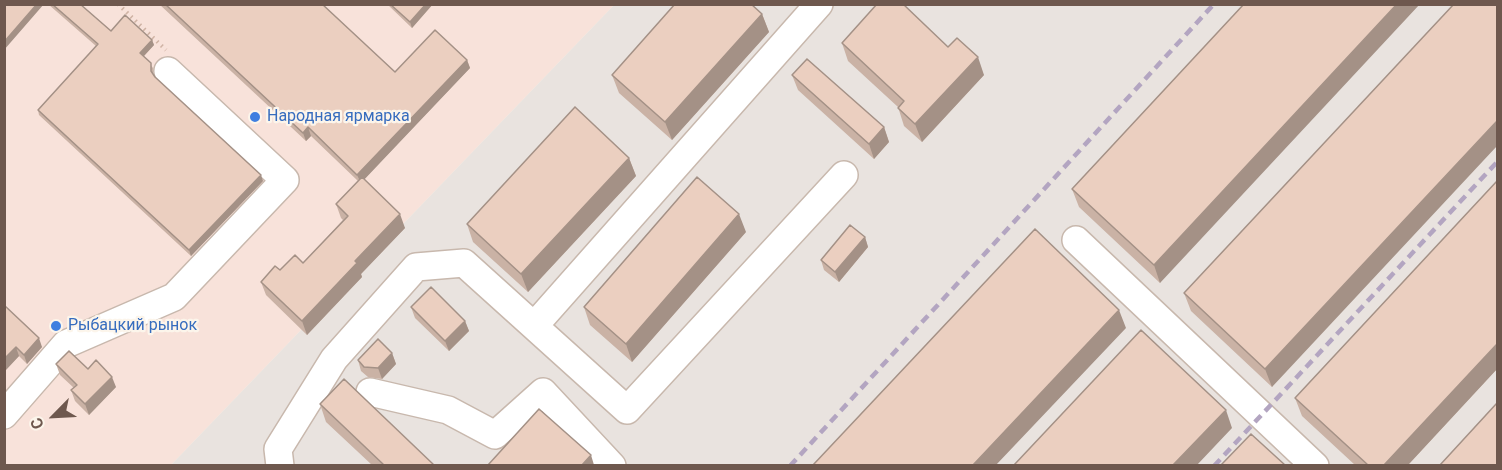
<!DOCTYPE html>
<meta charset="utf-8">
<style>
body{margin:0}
#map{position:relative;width:1502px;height:470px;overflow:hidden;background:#f9f0e5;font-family:Roboto,sans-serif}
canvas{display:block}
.frame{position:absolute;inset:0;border:6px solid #6e584e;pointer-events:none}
.north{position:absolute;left:24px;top:386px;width:60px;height:60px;-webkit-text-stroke:4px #fcf5eb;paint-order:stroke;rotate:246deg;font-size:16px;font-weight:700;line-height:24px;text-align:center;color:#6e584e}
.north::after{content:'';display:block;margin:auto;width:21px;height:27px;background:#6e584e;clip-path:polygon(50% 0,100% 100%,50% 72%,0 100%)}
</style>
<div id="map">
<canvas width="1502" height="470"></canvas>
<div class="frame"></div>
<div class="north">С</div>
</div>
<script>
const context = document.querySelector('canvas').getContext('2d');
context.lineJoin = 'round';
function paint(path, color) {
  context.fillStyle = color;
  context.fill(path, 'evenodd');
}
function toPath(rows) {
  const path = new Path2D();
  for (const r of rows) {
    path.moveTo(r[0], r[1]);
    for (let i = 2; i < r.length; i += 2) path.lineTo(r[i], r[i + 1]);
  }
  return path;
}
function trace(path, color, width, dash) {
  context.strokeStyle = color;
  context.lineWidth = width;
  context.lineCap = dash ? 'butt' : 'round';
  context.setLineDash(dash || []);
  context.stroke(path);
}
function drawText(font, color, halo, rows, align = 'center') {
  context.font = font + ' Roboto,sans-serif';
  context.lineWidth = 4.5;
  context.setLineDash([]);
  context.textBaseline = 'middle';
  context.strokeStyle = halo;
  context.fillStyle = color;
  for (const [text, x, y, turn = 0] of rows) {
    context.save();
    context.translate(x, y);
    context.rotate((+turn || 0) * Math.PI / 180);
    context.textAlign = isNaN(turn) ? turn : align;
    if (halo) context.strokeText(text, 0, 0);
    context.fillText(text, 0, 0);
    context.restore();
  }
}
paint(toPath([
 [4,5,614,5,170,466,5,465]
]), '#f8e2da');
paint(toPath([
 [614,5,1497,5,1497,465,170,466]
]), '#e9e3df');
const minor = toPath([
 [1076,240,1315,466],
 [534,326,819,4],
 [370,392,448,410,495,435,543,392,612,466],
 [4,415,66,344,174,297,285,180,168,71],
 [280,466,278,449,334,359,416,267,464,263,627,410,844,175]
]);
trace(minor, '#c8b8ad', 30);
trace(toPath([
 [118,4,166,50]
]), '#cfb3a4', 4, [1.5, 4.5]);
trace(minor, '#fff', 27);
trace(toPath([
 [790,466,1214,4],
 [1214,466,1498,161]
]), '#b3a5c1', 4.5, [9, 6]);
paint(toPath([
 [48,4,80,4,111,31,152,40,154,45,144,56,153,68,153,74,155,77,263,181,191,256,39,115,38,110,96,46],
 [159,4,322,4,395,72,467,60,470,68,364,179,405,228,361,274,362,277,307,335,266,295,261,282,280,270,303,263,343,220,341,218,336,204,358,181,311,136,306,141],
 [387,4,433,4,412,28],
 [1244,4,1160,283,1079,207,1072,189],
 [1454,4,1272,387,1191,311,1184,293],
 [762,14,769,32,672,140,619,93,612,75],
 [842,43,948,47,984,75,922,142,904,126,898,107,848,61],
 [792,75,884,127,889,142,874,159,798,90],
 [629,158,636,176,528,292,473,242,467,224],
 [1497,181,1497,369,1408,465,1355,465,1302,416,1295,398],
 [746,232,632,362,590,325,584,307],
 [865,237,868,247,839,282,824,270,821,260],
 [4,305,42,347,27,364,19,356,4,372],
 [411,307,465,321,469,331,449,351,415,318],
 [392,353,396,364,382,379,368,377,361,371,358,360],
 [56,364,88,369,116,387,89,415,75,401,71,390,74,388,60,375],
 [320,404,434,465,372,465,326,422]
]), '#cab2a5');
paint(toPath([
 [37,4,44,4,4,50,4,42],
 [426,4,433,4,412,28,410,22],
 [1397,4,1420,4,1160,283,1154,265],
 [762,14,769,32,672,140,665,122],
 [152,40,154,45,142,58,140,53],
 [978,57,984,75,922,142,915,124],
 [467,60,470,68,361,183,357,175],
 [1497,121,1497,146,1272,387,1265,369],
 [308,127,311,136,306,141,303,133],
 [884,127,889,142,874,159,869,144],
 [629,158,636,176,528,292,521,274],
 [261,175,263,181,191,256,189,250],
 [400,214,405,228,361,274,362,277,307,335,302,321,355,261],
 [739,214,746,232,632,362,626,344],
 [865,237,868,247,839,282,835,272],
 [1119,310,1126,328,996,465,973,465],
 [465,321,469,331,449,351,445,341],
 [39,338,42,347,27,364,24,355],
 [1497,344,1497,369,1408,465,1384,465],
 [16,347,19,356,4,372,4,359],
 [392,353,396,364,382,379,378,368],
 [112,377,116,387,89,415,85,404],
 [1226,410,1232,428,1197,465,1173,465],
 [591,455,594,465,582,465]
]), '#a49186');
const building = toPath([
 [4,4,37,4,4,42,4,4],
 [52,4,80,4,111,31,125,15,152,40,140,53,151,63,151,71,155,77,261,175,189,250,38,110,98,44,52,4],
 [165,4,322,4,395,72,435,30,467,60,357,175,308,127,303,133,165,4],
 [390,4,426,4,410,22,390,4],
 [675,4,751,4,762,14,665,122,612,75,675,4],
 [877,4,903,4,948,47,957,38,978,57,915,124,898,108,904,101,842,43,877,4],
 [1244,4,1397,4,1154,265,1072,189,1244,4],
 [1454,4,1497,4,1497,121,1265,369,1184,293,1454,4],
 [807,59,884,127,869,144,792,75,807,59],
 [575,107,629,158,521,274,467,224,575,107],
 [362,177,400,214,355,261,357,263,302,321,261,282,275,266,280,270,295,255,303,263,348,216,336,204,362,177],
 [697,177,739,214,626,344,584,307,697,177],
 [1497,181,1497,344,1384,465,1368,465,1295,398,1497,181],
 [850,225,865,237,835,272,821,260,850,225],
 [1035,229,1119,310,973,465,813,465,1035,229],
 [431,287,465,321,445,341,411,307,431,287],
 [4,305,39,338,24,355,16,347,4,359,4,305],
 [1141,330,1226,410,1173,465,1014,465,1141,330],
 [378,339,392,353,378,368,364,367,358,360,378,339],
 [69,351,88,369,96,360,112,377,85,404,71,390,77,385,56,364,69,351],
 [344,379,434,465,384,465,320,404,344,379],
 [1497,403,1497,465,1440,465,1497,403],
 [539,409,591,455,582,465,488,465,539,409],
 [1251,434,1285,465,1221,465,1251,434]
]);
paint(building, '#ebcfc0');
trace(building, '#a49186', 1.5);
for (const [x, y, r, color] of [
 [255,117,6,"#3f7fe0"],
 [56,326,6,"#3f7fe0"]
]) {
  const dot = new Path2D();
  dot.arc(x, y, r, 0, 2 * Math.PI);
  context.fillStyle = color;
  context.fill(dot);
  trace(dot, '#fcf5eb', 2);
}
drawText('16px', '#366cbe', '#fcf5eb', [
 ["Народная ярмарка",267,117],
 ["Рыбацкий рынок",68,326]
], 'left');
</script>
